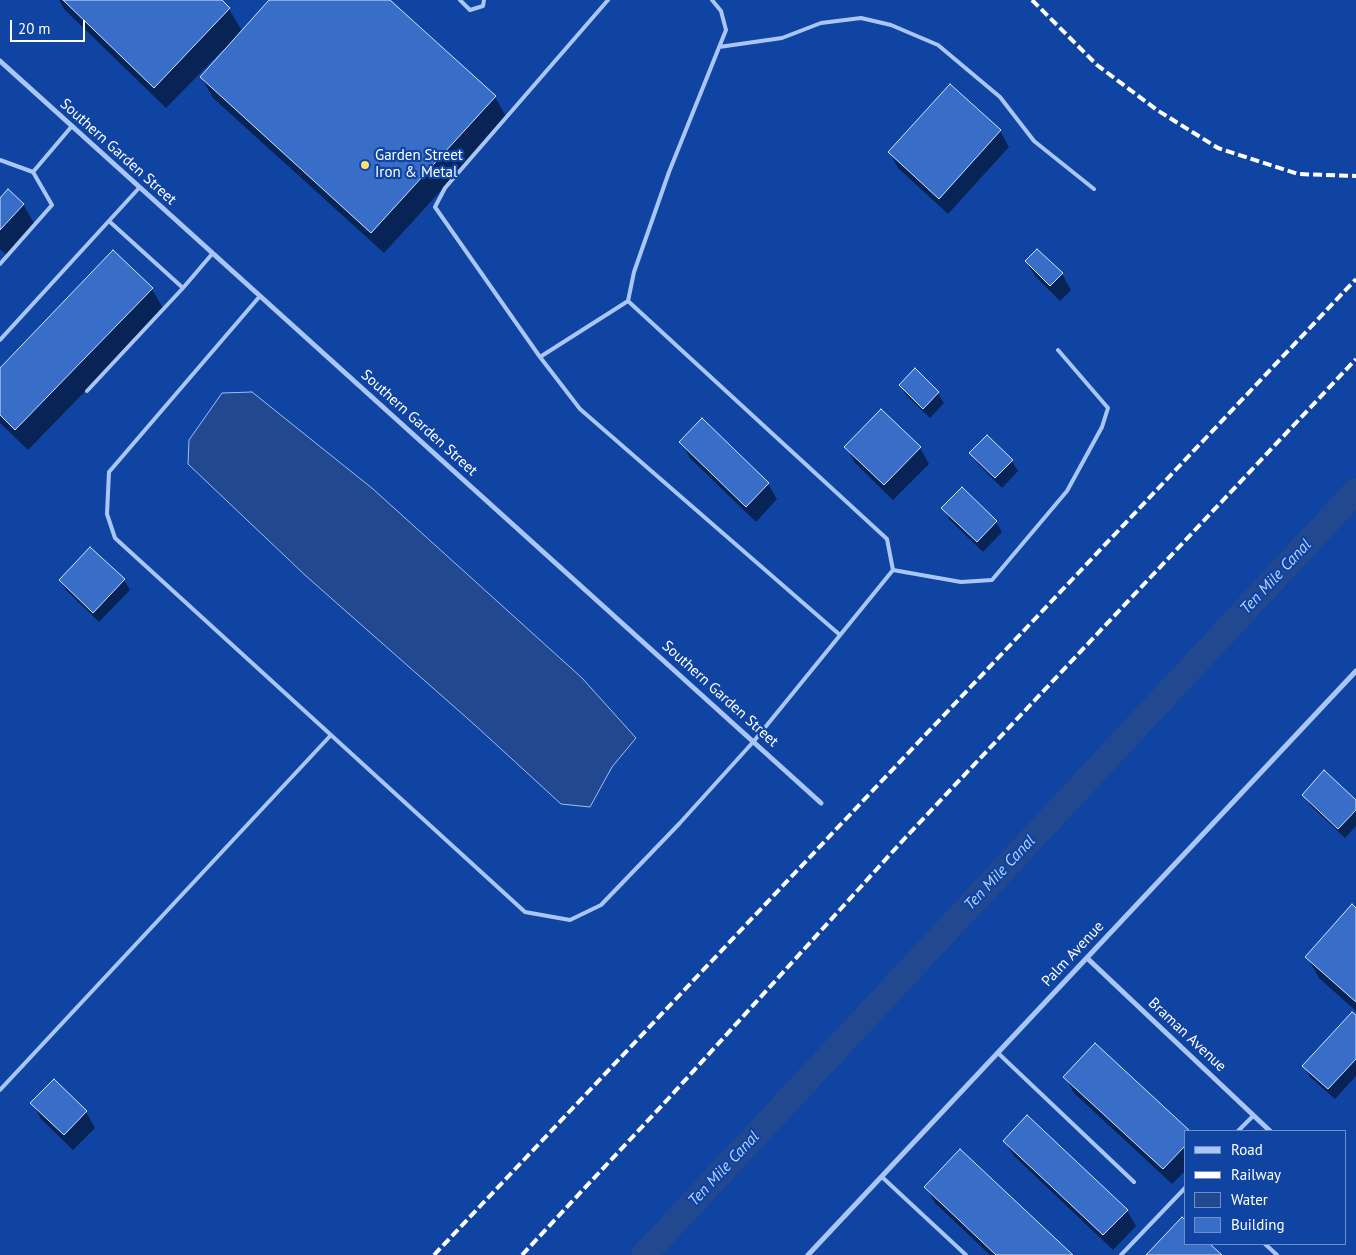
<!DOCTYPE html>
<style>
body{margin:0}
#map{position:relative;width:1356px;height:1255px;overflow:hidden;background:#1044a2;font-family:"PT Sans",sans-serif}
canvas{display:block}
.legend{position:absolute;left:1184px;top:1130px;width:162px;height:115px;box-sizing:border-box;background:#1044a2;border:1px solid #708fc7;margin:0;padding:6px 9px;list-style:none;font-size:15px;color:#fff}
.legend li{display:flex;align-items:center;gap:10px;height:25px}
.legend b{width:25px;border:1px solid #708fc7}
.scale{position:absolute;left:10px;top:20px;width:75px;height:22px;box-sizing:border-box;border:2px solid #fff;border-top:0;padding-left:6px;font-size:15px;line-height:18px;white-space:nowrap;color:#fff;-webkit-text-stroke:4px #1044a2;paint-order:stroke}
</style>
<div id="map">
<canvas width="1356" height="1255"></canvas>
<ul class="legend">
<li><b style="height:6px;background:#aac6f6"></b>Road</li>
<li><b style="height:6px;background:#fff"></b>Railway</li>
<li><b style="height:14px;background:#224890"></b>Water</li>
<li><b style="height:14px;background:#396ec8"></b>Building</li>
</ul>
<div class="scale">20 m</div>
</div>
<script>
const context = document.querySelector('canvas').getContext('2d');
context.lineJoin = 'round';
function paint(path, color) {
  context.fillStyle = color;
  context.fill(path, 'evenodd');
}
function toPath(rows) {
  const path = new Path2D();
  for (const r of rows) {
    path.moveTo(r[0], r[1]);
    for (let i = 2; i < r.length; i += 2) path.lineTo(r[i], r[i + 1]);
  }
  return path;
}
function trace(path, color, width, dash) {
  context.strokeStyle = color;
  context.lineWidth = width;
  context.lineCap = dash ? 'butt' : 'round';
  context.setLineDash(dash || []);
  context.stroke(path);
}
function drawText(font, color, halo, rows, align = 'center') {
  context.font = font + ' "PT Sans",sans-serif';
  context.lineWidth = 4.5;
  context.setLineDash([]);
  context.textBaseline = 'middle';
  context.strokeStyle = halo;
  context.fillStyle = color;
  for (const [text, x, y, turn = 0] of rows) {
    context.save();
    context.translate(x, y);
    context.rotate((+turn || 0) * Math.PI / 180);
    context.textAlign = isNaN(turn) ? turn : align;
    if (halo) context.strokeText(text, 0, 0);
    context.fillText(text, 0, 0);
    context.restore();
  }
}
const water = toPath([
 [252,392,373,489,582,678,636,738,612,767,590,807,561,804,476,726,306,576,188,464,189,440,222,393,252,392]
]);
paint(water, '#224890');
trace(water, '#9cbff9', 1);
paint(toPath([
 [59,0,220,0,229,9,242,31,271,0,388,0,495,97,507,118,384,253,213,98,201,77,224,51,223,50,166,108,64,9],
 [1000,131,1009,147,948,214,898,168,889,152],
 [0,200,23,204,35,225,7,255,0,249],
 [1026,262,1062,274,1071,290,1060,301,1036,277],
 [152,289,164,310,28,450,0,423,0,369],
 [915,370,938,393,944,403,930,418,906,395,900,385],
 [681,442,768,484,777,499,756,522,690,458],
 [846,447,920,448,929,464,893,500,855,463],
 [971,453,1012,461,1018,471,1002,488,977,463],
 [943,508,996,522,1002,532,983,552,949,519],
 [60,580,124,580,130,590,99,622,66,590],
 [1304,795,1356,802,1356,826,1345,838,1310,805],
 [1356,910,1356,1011,1319,978,1307,957],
 [1356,1017,1356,1076,1335,1099,1310,1077,1304,1066],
 [1095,1045,1188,1131,1185,1131,1185,1171,1172,1184,1074,1093,1065,1077],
 [32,1103,86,1112,95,1128,73,1150,41,1119],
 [1004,1141,1127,1211,1136,1226,1113,1250,1014,1156],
 [926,1187,1071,1255,990,1255,935,1203]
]), '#0007');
trace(toPath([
 [644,1255,1356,491]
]), '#224890', 26);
const building = toPath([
 [63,0,222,0,230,8,154,88,63,0],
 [269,0,390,0,496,96,371,233,200,77,269,0],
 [950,84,1001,130,939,199,888,152,950,84],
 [8,189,24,204,0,230,0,198,8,189],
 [1037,249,1063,273,1050,286,1025,261,1037,249],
 [113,250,153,288,15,430,0,415,0,368,113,250],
 [915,368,939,392,923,409,899,385,915,368],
 [881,409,921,447,884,485,844,447,881,409],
 [702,418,769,483,746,507,679,442,702,418],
 [987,435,1013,460,995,478,969,453,987,435],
 [962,487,997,521,977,542,941,508,962,487],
 [90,547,125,579,93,613,59,580,90,547],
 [1324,770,1356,800,1356,810,1338,829,1302,795,1324,770],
 [1352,904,1356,908,1356,1002,1305,957,1352,904],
 [1352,1012,1356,1015,1356,1059,1328,1089,1302,1066,1352,1012],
 [1095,1043,1190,1131,1185,1131,1185,1146,1163,1169,1063,1077,1095,1043],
 [54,1079,87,1111,64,1135,30,1103,54,1079],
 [1027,1115,1128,1210,1103,1235,1003,1141,1027,1115],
 [960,1149,1073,1255,996,1255,924,1187,960,1149],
 [1182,1217,1185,1220,1185,1244,1210,1244,1222,1255,1146,1255,1182,1217]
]);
paint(building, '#396ec8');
trace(building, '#d3e3fe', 1);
trace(toPath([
 [460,0,470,10,483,6,484,0],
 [608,0,445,188,435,207,540,357,580,409,840,635],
 [719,47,782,38,821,23,861,18,891,25,938,45,1000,97,1034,141,1094,189],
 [0,160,33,172],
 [109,221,183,288,212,254],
 [0,264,52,205,33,172,72,126],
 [260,296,109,472,107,514,115,538,525,912,570,920,601,905,679,824,754,741,893,570,887,539,628,301,634,272,669,172,726,30,721,11,712,0],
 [0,340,139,188],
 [540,357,628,301],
 [87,391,183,288],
 [893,570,961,582,992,580,1067,491,1102,427,1108,408,1058,350],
 [998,1053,1134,1182],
 [0,1090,331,735],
 [1238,1131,1253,1116],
 [882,1177,966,1255],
 [1265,1244,1277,1255],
 [1121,1255,1185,1188]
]), '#aac6f6', 4);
trace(toPath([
 [0,61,821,803],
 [1087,958,1270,1131],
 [808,1255,1356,671]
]), '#aac6f6', 5);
trace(toPath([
 [1032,0,1097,65,1157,110,1218,148,1298,174,1356,176],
 [434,1255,1356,279],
 [522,1255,668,1099,906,837,1356,359]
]), '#fff', 4, [9, 4]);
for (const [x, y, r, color] of [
 [365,165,5,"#ffe16f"]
]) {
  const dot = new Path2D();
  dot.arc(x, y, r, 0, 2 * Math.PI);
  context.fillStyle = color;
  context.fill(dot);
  trace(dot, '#1044a2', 2);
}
drawText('15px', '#fff', '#1044a2', [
 ["Southern Garden Street",118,152,42],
 ["Southern Garden Street",419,423,42],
 ["Southern Garden Street",720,694,42],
 ["Palm Avenue",1073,954,-47],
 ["Braman Avenue",1187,1035,43]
]);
drawText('15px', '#fff', '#1044a2', [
 ["Garden Street",375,156],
 ["Iron & Metal",375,173]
], 'left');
drawText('italic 16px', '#b7d1fc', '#1044a2', [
 ["Ten Mile Canal",1276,577,-47],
 ["Ten Mile Canal",1000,873,-47],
 ["Ten Mile Canal",724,1169,-47]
]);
</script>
